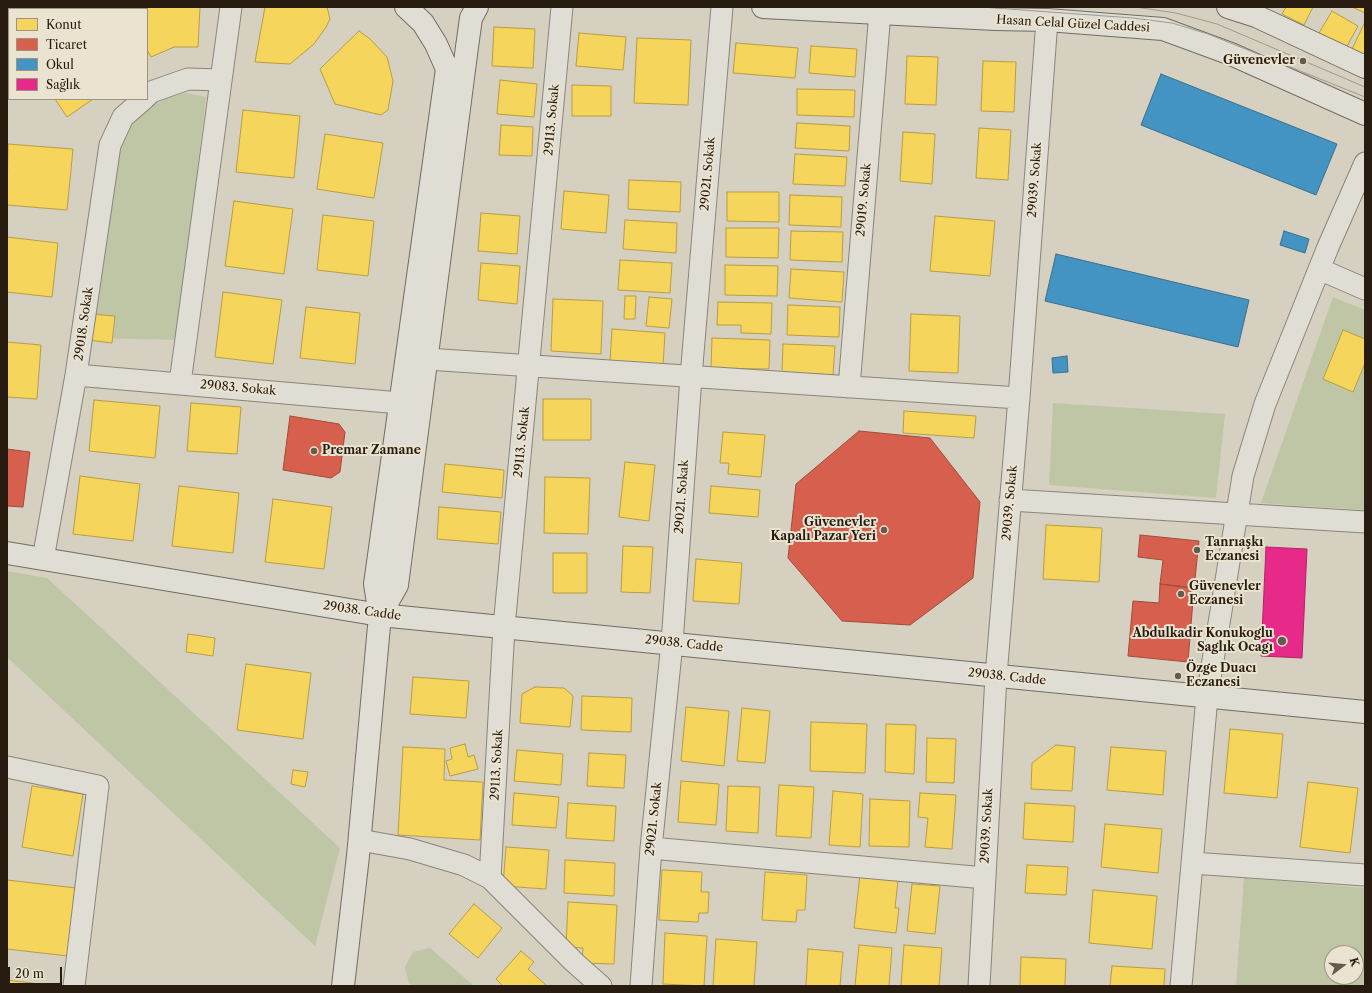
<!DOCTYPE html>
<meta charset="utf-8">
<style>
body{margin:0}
#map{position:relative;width:1372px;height:993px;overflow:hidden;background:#d5d0bf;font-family:"Libre Caslon Text",serif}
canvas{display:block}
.frame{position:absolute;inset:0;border:8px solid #281b10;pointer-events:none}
.legend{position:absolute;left:8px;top:8px;width:140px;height:92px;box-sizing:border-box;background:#e9e3d0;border:1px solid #9c9383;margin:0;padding:5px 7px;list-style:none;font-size:12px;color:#281b10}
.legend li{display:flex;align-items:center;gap:8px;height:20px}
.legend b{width:20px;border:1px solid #9c9383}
.north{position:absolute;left:1324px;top:945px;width:40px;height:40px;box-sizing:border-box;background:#e9e3d0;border:1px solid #9c9383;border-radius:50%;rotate:74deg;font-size:11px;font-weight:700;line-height:16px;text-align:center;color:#281b10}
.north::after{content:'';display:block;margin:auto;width:14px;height:18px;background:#655a4d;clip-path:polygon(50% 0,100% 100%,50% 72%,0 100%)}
.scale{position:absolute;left:8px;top:967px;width:54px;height:18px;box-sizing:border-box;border:2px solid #281b10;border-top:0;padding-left:5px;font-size:12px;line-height:14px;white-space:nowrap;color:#281b10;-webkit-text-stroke:3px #e9e3d0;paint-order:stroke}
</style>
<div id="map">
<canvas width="1372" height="993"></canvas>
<div class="frame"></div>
<ul class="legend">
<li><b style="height:11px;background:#f6d55c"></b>Konut</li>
<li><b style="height:11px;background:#d6604d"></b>Ticaret</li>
<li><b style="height:11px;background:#4393c3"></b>Okul</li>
<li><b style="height:11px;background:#e7298a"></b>Sağlık</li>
</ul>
<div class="north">K</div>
<div class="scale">20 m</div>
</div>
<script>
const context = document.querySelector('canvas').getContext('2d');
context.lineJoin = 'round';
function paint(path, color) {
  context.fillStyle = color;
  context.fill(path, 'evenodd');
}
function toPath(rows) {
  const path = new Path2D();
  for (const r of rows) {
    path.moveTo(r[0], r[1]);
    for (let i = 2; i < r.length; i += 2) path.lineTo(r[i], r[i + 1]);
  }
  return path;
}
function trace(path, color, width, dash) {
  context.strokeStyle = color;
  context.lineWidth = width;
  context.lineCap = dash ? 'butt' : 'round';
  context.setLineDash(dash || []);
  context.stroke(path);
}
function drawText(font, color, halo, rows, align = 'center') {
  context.font = font + ' "Libre Caslon Text",serif';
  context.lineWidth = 4;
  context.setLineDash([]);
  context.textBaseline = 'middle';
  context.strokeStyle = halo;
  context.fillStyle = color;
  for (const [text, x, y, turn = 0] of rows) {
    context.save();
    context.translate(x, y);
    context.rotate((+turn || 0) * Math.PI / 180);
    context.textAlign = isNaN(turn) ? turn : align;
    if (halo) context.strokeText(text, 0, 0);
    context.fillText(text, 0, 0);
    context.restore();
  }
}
paint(toPath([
 [186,93,206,97,177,340,93,338,123,132,148,108,166,98],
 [1333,297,1365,310,1365,510,1261,503],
 [1053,403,1225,414,1216,498,1049,485],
 [7,571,47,578,340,848,315,946,7,657],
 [1244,878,1365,888,1365,986,1236,986],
 [1332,953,1356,953,1356,977,1332,977],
 [430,948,474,986,413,986,409,983,405,967,413,952]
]), '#bfc6a6');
const homes = toPath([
 [127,7,200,7,198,47,174,47,151,57,147,50,147,9,126,9,127,7],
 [265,7,327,7,330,19,326,27,314,44,290,64,255,62,265,7],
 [1286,7,1313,7,1304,25,1282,14,1286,7],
 [1352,7,1365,7,1365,13,1352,7],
 [1332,11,1358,26,1346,48,1319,33,1332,11],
 [1365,22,1365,57,1351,51,1365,22],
 [494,27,535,29,533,68,492,66,494,27],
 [359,31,370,39,387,57,393,81,388,110,381,115,335,104,320,69,359,31],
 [579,33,626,37,623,70,576,66,579,33],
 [637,38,691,40,688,105,634,103,637,38],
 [736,43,798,48,795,78,733,73,736,43],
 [811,46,857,49,855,77,809,73,811,46],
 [907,56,938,57,936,105,905,104,907,56],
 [983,61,1016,62,1014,112,981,111,983,61],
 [500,80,537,84,534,117,497,114,500,80],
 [572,85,611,86,611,116,572,116,572,85],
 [797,89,855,90,854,117,797,115,797,89],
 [55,99,93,99,67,117,55,99],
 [243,110,300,116,294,178,236,172,243,110],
 [797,123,850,126,849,151,795,148,797,123],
 [501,125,533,127,532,156,499,155,501,125],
 [979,128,1011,130,1008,180,976,178,979,128],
 [903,132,935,134,932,184,900,181,903,132],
 [325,134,383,143,374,198,317,189,325,134],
 [8,144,73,149,67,210,7,205,8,144],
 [795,154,847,157,845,186,793,184,795,154],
 [629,180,681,182,680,212,628,209,629,180],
 [564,191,609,195,606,233,561,229,564,191],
 [727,192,779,192,779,222,727,221,727,192],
 [790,195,842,197,841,227,789,225,790,195],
 [234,201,293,209,284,274,225,266,234,201],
 [481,213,520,216,517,254,478,251,481,213],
 [323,215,374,221,368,276,317,270,323,215],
 [935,216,995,221,990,276,930,271,935,216],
 [625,220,677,223,676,253,623,249,625,220],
 [726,228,779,228,778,258,726,257,726,228],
 [791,231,843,232,842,262,790,260,791,231],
 [7,237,58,243,52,297,7,292,7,237],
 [620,260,672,263,670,293,618,290,620,260],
 [481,263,520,266,517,304,478,300,481,263],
 [725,265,778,266,777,296,725,295,725,265],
 [791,269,844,272,842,302,789,298,791,269],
 [223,292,282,300,273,364,215,357,223,292],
 [625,296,636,296,635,319,624,319,625,296],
 [649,297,672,299,669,328,646,326,649,297],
 [553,299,603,301,601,354,551,351,553,299],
 [718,302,772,303,771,334,741,333,741,325,717,325,718,302],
 [788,305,840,307,839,337,787,335,788,305],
 [306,307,360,313,355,364,300,358,306,307],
 [90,314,115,316,112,343,88,340,90,314],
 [911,314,960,316,958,373,909,371,911,314],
 [612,329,665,333,663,366,610,362,612,329],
 [1343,330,1365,339,1365,363,1353,392,1323,379,1343,330],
 [712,338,770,340,769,369,711,368,712,338],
 [7,342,41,345,37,399,7,397,7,342],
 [783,344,835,346,833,375,782,372,783,344],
 [543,399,591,399,591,440,543,440,543,399],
 [94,400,160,406,155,458,89,451,94,400],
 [191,403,241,407,237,454,187,451,191,403],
 [904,411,976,416,974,438,903,433,904,411],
 [723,432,765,435,761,477,728,474,729,463,720,463,723,432],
 [625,462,655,465,649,521,619,517,625,462],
 [445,464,504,470,502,498,442,492,445,464],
 [80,476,140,484,133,541,73,534,80,476],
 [545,477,590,478,588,534,544,533,545,477],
 [179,486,239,493,233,553,172,546,179,486],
 [711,486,760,490,758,517,709,513,711,486],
 [273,499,332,507,324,569,265,562,273,499],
 [439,507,501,512,498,544,437,539,439,507],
 [1046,525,1102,528,1099,582,1043,579,1046,525],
 [623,546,653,547,650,593,621,592,623,546],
 [553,553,587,553,587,593,553,593,553,553],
 [696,559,742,563,739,604,693,601,696,559],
 [188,634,215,638,213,656,186,652,188,634],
 [246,664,311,673,303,739,237,730,246,664],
 [413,677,469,681,466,718,410,714,413,677],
 [535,687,564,688,573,696,570,727,520,723,522,694,535,687],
 [582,696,632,698,631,732,581,730,582,696],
 [686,707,729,711,724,766,681,761,686,707],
 [742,708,770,711,765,763,737,761,742,708],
 [811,722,867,724,865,773,810,771,811,722],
 [886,724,916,725,914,774,885,772,886,724],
 [1230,729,1283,734,1277,798,1224,793,1230,729],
 [927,738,956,739,954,783,926,782,927,738],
 [465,744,468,757,474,755,478,769,450,776,446,761,452,759,450,748,465,744],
 [1056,745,1075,747,1072,791,1031,789,1032,763,1056,745],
 [403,747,445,749,444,780,483,782,480,840,398,835,403,747],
 [1111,747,1166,751,1163,795,1107,790,1111,747],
 [517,750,563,754,561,785,514,781,517,750],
 [589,753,626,755,624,788,587,786,589,753],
 [293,770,308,772,305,787,291,784,293,770],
 [681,781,719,784,716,825,678,822,681,781],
 [1308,782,1358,788,1350,853,1300,847,1308,782],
 [779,785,814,787,811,838,776,836,779,785],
 [32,786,83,794,73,856,22,847,32,786],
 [728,786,760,787,758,833,726,831,728,786],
 [833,791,863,794,860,847,829,845,833,791],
 [514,793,559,797,556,828,512,825,514,793],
 [920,793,956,795,952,849,925,847,928,818,918,817,920,793],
 [870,799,910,801,909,847,869,846,870,799],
 [568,803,616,806,614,841,566,838,568,803],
 [1025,803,1075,806,1073,842,1023,839,1025,803],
 [1105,824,1162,829,1158,873,1101,867,1105,824],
 [506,847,549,850,546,889,503,886,506,847],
 [565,860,615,863,614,896,564,893,565,860],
 [1027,865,1068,867,1066,895,1025,893,1027,865],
 [662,870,702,872,701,892,709,892,708,913,699,913,698,922,659,920,662,870],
 [765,872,807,875,805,910,797,910,796,922,762,920,765,872],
 [860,875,898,880,895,908,899,908,896,933,854,928,860,875],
 [7,880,76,888,68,956,7,949,7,880],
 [912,884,940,886,935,934,907,931,912,884],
 [1093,890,1157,896,1152,949,1089,943,1093,890],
 [568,902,617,905,614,964,582,963,583,948,566,947,568,902],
 [474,904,502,928,478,958,449,934,474,904],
 [665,933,707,936,704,986,663,984,665,933],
 [716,939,757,942,754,986,713,986,716,939],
 [859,945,892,948,889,986,855,986,859,945],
 [904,945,942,948,939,986,901,986,904,945],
 [808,949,843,952,840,986,806,986,808,949],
 [521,951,534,962,528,969,547,986,503,986,496,979,521,951],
 [1021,957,1066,959,1065,986,1020,986,1021,957],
 [1112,966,1165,969,1164,986,1110,986,1112,966],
 [7,980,55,986,7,986,7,980]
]);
paint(homes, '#f6d55c');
trace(homes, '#b89d45', 1);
const shops = toPath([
 [290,416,339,424,345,432,340,472,331,478,283,470,290,416],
 [859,431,930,438,980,502,973,578,910,625,842,621,788,558,796,484,859,431],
 [7,449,30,452,23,507,7,506,7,449],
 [1140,535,1199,541,1194,588,1160,584,1163,560,1138,557,1140,535],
 [1160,584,1194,588,1188,662,1128,656,1133,601,1159,603,1160,584]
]);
paint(shops, '#d6604d');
trace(shops, '#a24b3b', 1);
const schools = toPath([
 [1161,74,1337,144,1316,195,1141,125,1161,74],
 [1284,231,1309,239,1305,253,1280,245,1284,231],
 [1056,254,1249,300,1238,347,1045,301,1056,254],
 [1067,356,1068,372,1053,373,1052,358,1067,356]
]);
paint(schools, '#4393c3');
trace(schools, '#3b6f8d', 1);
const health = toPath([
 [1266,547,1307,549,1302,658,1261,656,1266,547]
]);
paint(health, '#e7298a');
trace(health, '#ae2565', 1);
const street = toPath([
 [147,96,151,92,188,79,221,80],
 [1319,269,1365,289],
 [427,359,1019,398],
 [76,375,400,403],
 [180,383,231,7],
 [849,387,880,12],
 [1010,500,1365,522],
 [43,559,76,375,110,145,123,117,144,99],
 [7,767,98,786,74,986],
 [360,840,410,849,464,865,490,878,574,962,601,986],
 [651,848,985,878],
 [1192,863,1365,875],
 [490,878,504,627,562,7],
 [641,986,651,848,672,643,691,377,722,7],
 [979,986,996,676,1019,398,1047,20],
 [1181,986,1207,697,1243,476,1265,404,1328,247,1365,163]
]);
const secondary = toPath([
 [763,7,995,19,1047,20,1163,29,1231,54,1365,114],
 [1228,7,1256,16,1365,67],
 [7,553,380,615,1365,712],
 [380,615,397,585,467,47,471,18,477,7],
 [343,986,358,856,380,615,375,584,447,69,436,44,423,23,406,7]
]);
trace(street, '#8a857b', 23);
trace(secondary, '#716d63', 24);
trace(street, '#dfddd4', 21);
trace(secondary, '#dfddd4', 22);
trace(toPath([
 [981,7,1133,18,1172,23,1208,34,1365,97],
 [1135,7,1176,13,1217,24,1365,87]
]), '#9e9a93', 1);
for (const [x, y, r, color] of [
 [1303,61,4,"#655a4d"],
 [314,451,4,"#655a4d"],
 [884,530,4,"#655a4d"],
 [1197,550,4,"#655a4d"],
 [1181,594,4,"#655a4d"],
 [1282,641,5,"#655a4d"],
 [1178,676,4,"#655a4d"]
]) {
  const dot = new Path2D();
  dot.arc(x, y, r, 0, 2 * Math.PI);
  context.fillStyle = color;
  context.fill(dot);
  trace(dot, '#e9e3d0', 1.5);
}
drawText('12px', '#281b10', '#e9e3d0', [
 ["Hasan Celal Güzel Caddesi",1073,24,3],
 ["29113. Sokak",552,120,-85],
 ["29021. Sokak",708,174,-85],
 ["29039. Sokak",1035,180,-86],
 ["29019. Sokak",864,200,-85],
 ["29018. Sokak",84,324,-82],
 ["29083. Sokak",238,388,5],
 ["29113. Sokak",522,442,-84],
 ["29021. Sokak",682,497,-86],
 ["29039. Sokak",1010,503,-85],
 ["29038. Cadde",362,611,8],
 ["29038. Cadde",684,644,6],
 ["29038. Cadde",1007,677,6],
 ["29113. Sokak",497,765,-87],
 ["29021. Sokak",654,819,-84],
 ["29039. Sokak",987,826,-87]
]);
drawText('bold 12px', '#281b10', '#e9e3d0', [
 ["Güvenevler",1295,61,"right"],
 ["Premar Zamane",322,451],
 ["Güvenevler",876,523,"right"],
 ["Kapalı Pazar Yeri",876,537,"right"],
 ["Tanrıaşkı",1205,543],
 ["Eczanesi",1205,557],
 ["Güvenevler",1189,587],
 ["Eczanesi",1189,601],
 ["Abdulkadir Konukoglu",1273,634,"right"],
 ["Saglık Ocagı",1273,648,"right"],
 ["Özge Duacı",1186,669],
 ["Eczanesi",1186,683]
], 'left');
</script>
